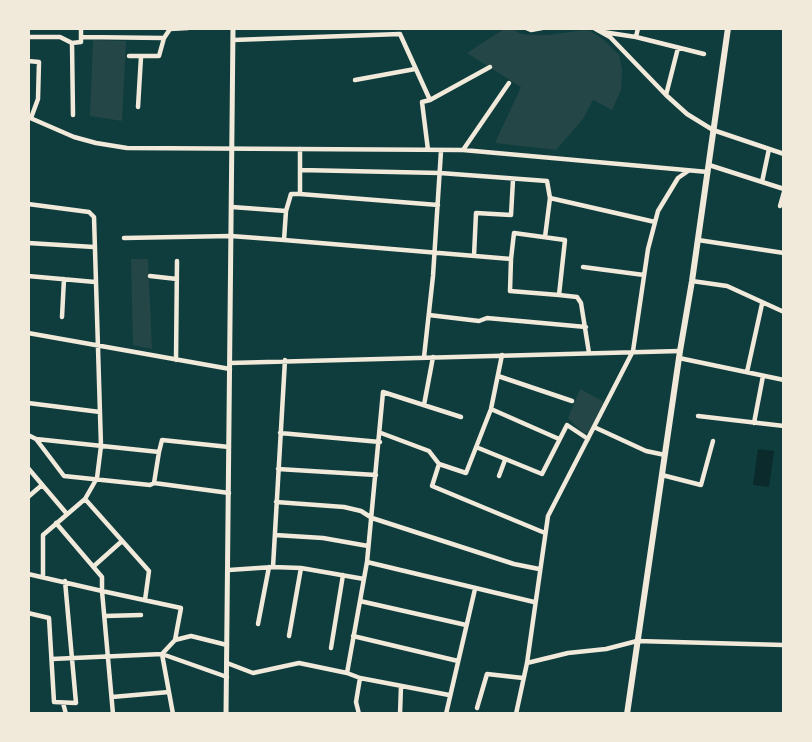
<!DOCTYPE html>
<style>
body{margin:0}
#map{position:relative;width:812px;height:742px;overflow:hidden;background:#0f3d3e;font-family:Arial,sans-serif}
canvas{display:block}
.frame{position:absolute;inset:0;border:30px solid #f1e9da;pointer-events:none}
</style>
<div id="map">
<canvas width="812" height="742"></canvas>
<div class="frame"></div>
</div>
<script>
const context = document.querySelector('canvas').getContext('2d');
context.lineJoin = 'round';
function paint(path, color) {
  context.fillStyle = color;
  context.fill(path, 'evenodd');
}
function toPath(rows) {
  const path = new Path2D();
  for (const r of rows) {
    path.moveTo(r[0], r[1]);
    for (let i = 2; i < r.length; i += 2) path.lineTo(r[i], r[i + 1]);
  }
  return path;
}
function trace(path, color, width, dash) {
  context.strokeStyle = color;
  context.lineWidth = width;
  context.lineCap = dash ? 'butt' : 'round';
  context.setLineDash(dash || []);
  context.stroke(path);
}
paint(toPath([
 [504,29,512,29,521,34,531,35,549,35,584,30,590,31,603,39,619,55,622,69,621,90,612,110,593,100,583,119,556,150,495,143,521,87,467,53],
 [93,40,126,41,122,121,90,116],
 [131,259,148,259,152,349,133,345],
 [580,389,604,402,588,433,584,434,568,418]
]), '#244646');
paint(toPath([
 [758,449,774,451,769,487,753,485]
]), '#0a2a2b');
trace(toPath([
 [526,28,531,30,542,28],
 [594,28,610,37,666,95,687,114,713,130,784,154],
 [603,32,636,37,704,54],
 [28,37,60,37,72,43,81,42,81,28],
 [82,37,164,38],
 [636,37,638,28],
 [233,40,400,34,430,100,422,102,428,150],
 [72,43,73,115],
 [129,56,159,56,164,38,170,29,188,28],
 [28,61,39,62,38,99,31,118],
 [355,80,415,69],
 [666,95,678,48],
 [430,100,490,67],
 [138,107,141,57],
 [28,117,74,137,96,143,127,148,463,150,708,172],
 [463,150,509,83],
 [709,165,784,189],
 [300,170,440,173,547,181,550,198,545,237],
 [762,182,769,149],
 [300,194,300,149],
 [550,198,655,222],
 [28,204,89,212,94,217,101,446,97,478,85,499,43,535,43,577],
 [780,206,784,192],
 [232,207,286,211,291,194,300,194,438,205],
 [286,211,284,240,511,259,510,291,559,295,565,240,514,233,511,259],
 [124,238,231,236,284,240],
 [698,240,784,253],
 [28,243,94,247],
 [474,256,476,213,511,215,513,180],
 [583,267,644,275],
 [28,276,95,282],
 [150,276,177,279],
 [692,281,727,286,784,312],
 [559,295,577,297,581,303,589,353],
 [429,315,479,321,487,318,586,327],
 [62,317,64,279],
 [28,333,230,369],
 [424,357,433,276,441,151],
 [679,358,784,380],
 [176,360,177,261],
 [230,363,680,351],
 [747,372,762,304],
 [498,376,572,401],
 [28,403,100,412],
 [424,405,433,357],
 [491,409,559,439],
 [698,416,784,426],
 [754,423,763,376],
 [594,427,646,451,665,455],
 [280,433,380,442],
 [381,433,429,451,439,464,432,486,545,533],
 [28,435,36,439,64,476,150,485,154,483,229,493],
 [36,439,159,452,162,440,229,447],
 [476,447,542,474,567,425,588,439],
 [439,464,466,473,491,409,502,355],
 [28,468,67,514],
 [278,469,376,475],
 [662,475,701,485,713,441],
 [499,476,505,460],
 [154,483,159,452],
 [28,497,42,485],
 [85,499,149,571,145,600],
 [276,502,344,507,361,511,372,518,514,564,539,569],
 [56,523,102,577,102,591,181,608,175,640,162,654],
 [275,535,323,538,368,546],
 [367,562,534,602],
 [94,566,122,541],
 [273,567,285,360],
 [229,570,273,567,301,568,364,579],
 [28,574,102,591,113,714],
 [360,601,466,625],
 [28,613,49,618,54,702,76,703,65,581],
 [105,616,141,615],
 [258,624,269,567],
 [289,636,301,568],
 [353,636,458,661],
 [175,640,191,636,227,645],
 [331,648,343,575],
 [162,654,173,714],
 [52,659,162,654,227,677],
 [227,663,253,673,299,663,347,673],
 [527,663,568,653,606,649,637,641,784,645],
 [360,678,449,695],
 [112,697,169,692],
 [63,703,66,714],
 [477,708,487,674,523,678],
 [359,714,356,702,360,678,347,673,367,562,383,392,461,417],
 [400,714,401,686],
 [446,714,475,589],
 [516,714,527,663,548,516,633,351,648,249,658,211,678,178,688,171]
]), '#f1e9da', 4.5);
trace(toPath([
 [226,714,233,28]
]), '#f1e9da', 5);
trace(toPath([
 [627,714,680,351,692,281,728,28]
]), '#f1e9da', 6);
</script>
